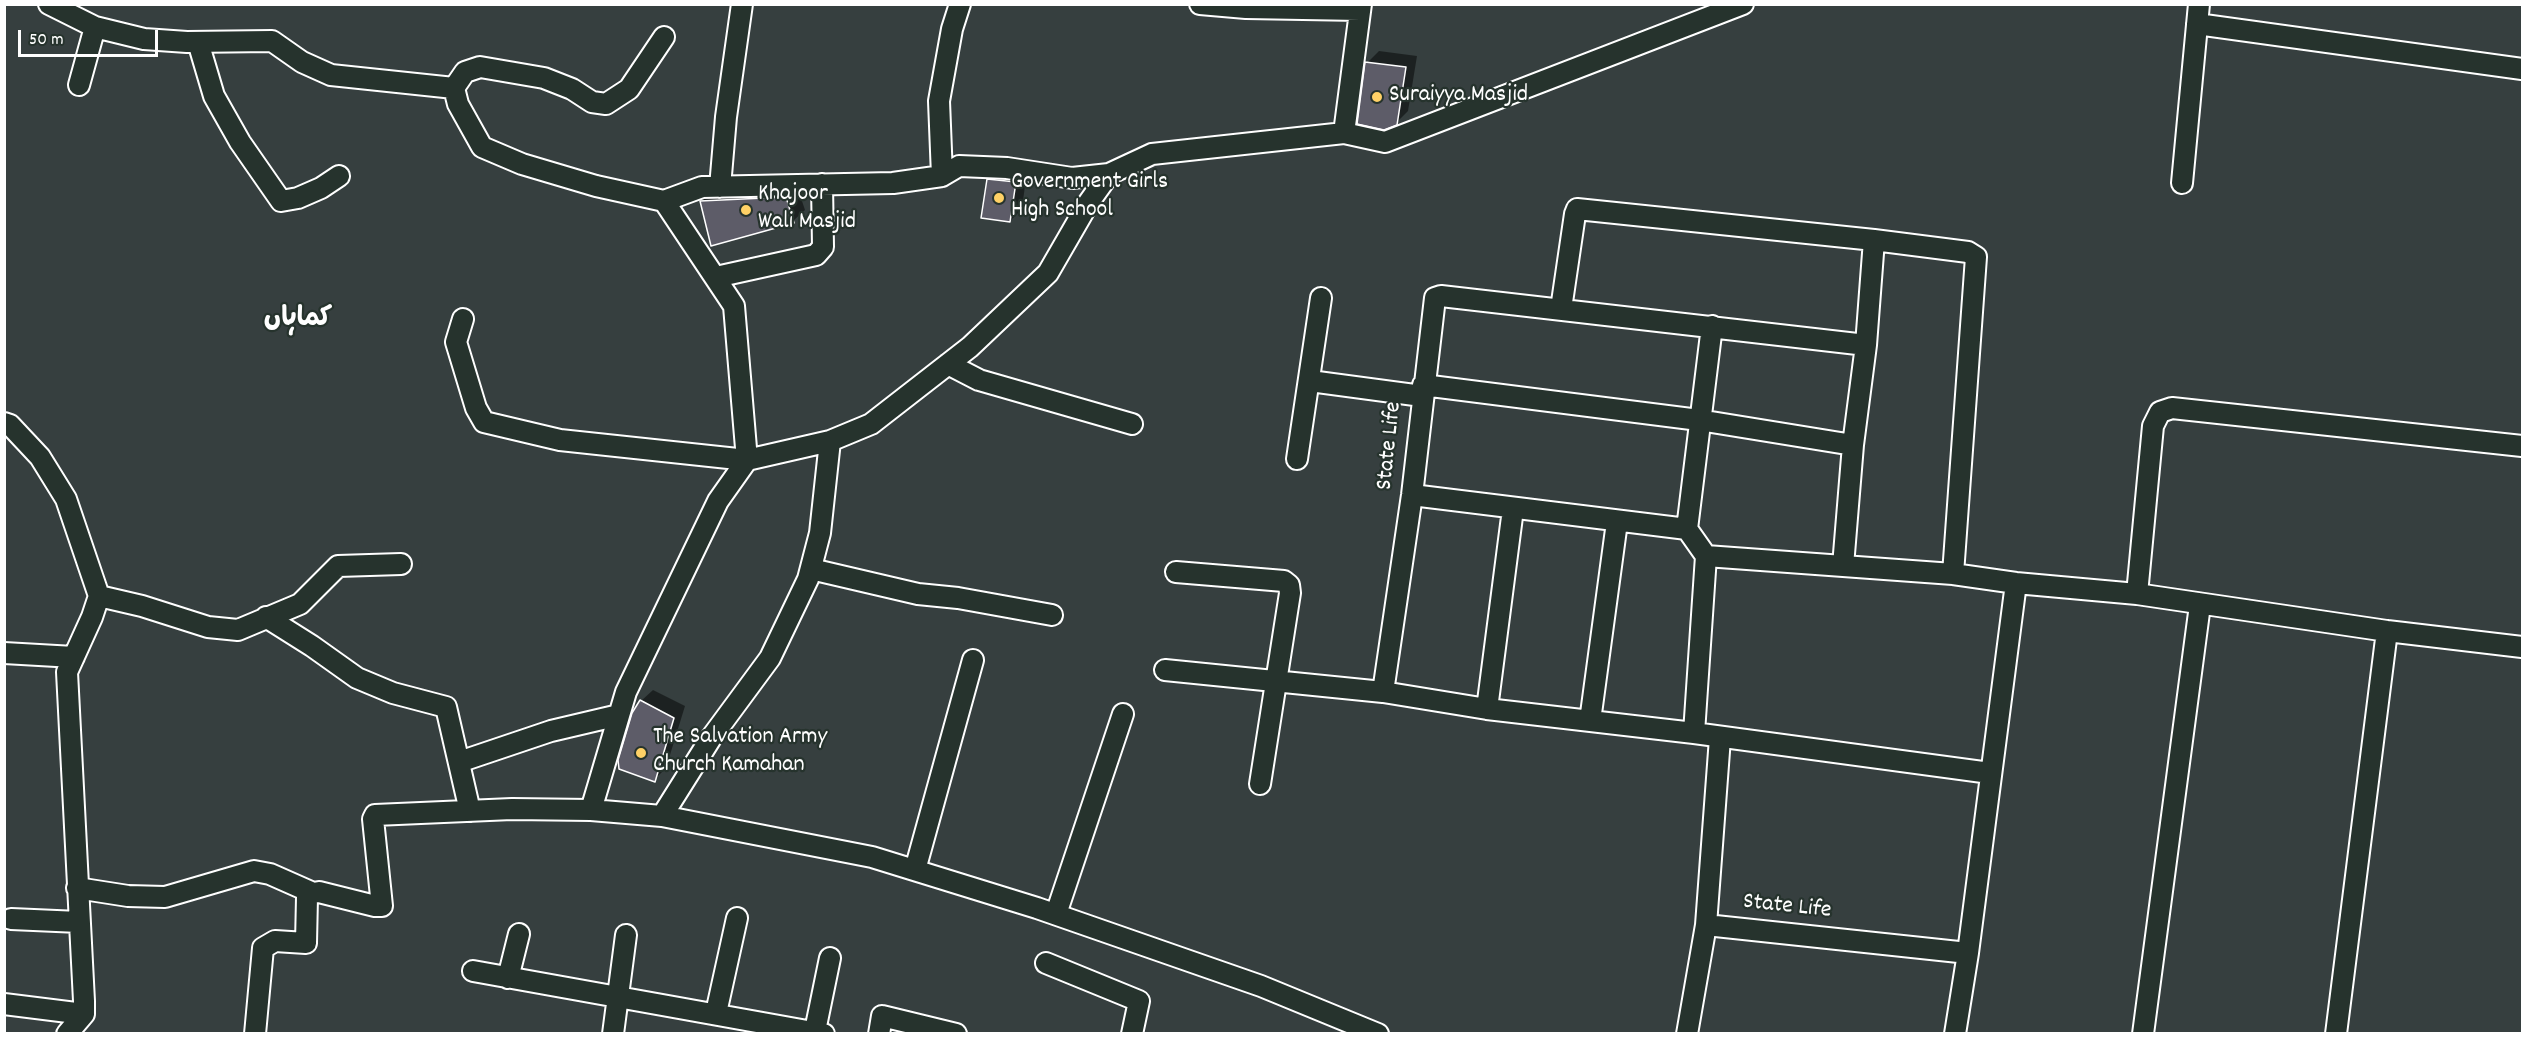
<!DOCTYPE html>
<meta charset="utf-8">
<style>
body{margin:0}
#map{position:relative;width:2527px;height:1038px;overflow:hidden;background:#363f3f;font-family:Dekko,sans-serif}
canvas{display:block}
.frame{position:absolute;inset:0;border:6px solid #fff;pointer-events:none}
.scale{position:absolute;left:18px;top:30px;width:140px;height:27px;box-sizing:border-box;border:3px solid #fff;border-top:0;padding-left:8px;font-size:18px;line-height:21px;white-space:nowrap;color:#fff;-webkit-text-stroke:4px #26332d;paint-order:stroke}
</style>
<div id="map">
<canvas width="2527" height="1038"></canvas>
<div class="frame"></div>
<div class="scale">50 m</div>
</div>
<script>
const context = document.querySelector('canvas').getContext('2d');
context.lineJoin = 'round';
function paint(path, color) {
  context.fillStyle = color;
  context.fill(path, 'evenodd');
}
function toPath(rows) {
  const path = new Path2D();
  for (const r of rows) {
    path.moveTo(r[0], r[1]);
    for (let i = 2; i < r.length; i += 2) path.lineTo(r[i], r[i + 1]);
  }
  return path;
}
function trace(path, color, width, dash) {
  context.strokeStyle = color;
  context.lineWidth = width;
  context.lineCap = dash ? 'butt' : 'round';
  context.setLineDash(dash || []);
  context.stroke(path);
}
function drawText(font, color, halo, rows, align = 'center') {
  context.font = font + ' Dekko,"Playpen Sans Arabic",sans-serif';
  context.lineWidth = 4.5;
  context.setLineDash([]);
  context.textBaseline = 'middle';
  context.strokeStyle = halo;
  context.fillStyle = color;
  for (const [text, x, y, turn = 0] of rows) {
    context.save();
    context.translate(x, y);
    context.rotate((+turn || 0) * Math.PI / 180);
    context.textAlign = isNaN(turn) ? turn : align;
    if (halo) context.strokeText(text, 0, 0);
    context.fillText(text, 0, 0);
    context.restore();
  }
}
paint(toPath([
 [1379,51,1417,56,1408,111,1396,123,1367,63],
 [1000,168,1027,170,1022,209,1010,221,988,180],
 [797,186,805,210,793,221,702,201,713,189],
 [653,690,685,706,666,768,654,780,641,701]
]), '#0007');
const building = toPath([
 [1365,62,1406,67,1397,125,1384,130,1357,124,1365,62],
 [987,179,1016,182,1010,222,981,218,987,179],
 [786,197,794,223,711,246,700,201,786,197],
 [640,700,674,718,655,782,619,769,618,760,632,713,640,700]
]);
paint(building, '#5d5c68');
trace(building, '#fff', 1.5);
const minor = toPath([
 [49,4,95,27,144,39,187,42,272,41,302,62,331,75,454,88],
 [1200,4,1246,8,1360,10],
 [2197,24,2522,69],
 [664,37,629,89,606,104,592,102,572,89,544,78,480,67,465,72,454,88,458,104,482,147,522,164,596,186,664,201,702,187,893,183,942,176,959,166,1007,168,1072,178,1109,174],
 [198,42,214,96,240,142,281,201,298,198,321,188,339,176],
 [79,85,95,27],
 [1344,133,1361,4],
 [942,176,939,101,952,29,960,4],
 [2182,183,2199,4],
 [720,187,726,117,742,4],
 [716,277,816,255,823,247,822,184],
 [1561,309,1575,214,1577,209,1874,240,1968,252,1976,257,1953,574],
 [463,319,456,342,476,408,484,422,560,440,747,460,734,306,664,201],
 [1712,326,1687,529,1706,556,1953,574,2016,583,2137,594,2387,631,2522,647],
 [948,364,979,380,1132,424],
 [1310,381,1422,396],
 [1423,385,1699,420,1853,445],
 [4,423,10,425,40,457,66,499,99,596,92,617,67,672,84,1001,84,1014,67,1034],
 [1297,459,1321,298],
 [1412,495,1687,529],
 [1843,566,1853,445,1866,345,1874,240],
 [811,569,918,594,958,598,1052,615],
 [1176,572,1284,581,1289,585,1290,593,1260,784],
 [2137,594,2153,426,2160,412,2172,408,2522,446],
 [99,596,142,606,208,627,238,630,300,604,338,566,401,564],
 [266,617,312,646,357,678,393,693,446,707,470,811],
 [4,653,74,657],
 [1165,670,1383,692,1487,709,1694,733,1990,773],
 [1383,692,1412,495,1435,298,1441,296,1866,345],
 [1487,709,1513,509],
 [1590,721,1617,522],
 [1694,733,1706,556],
 [459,762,551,731,619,715],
 [591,810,626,692,718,501,747,460,830,441,871,424,970,347,1048,273,1089,202,1109,174,1152,154,1344,133,1385,142,1743,4],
 [662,816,711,738,770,658,808,579,820,533,830,441],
 [915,870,973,660],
 [77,888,128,896,165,897,254,871,270,874,313,893,319,892,375,906,382,906,373,819,375,815,512,809,591,810,662,816,872,857,1037,908,1261,986,1378,1034],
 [1056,914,1123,714],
 [11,919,79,922],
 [1706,925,1968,953],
 [1046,963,1139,1001,1132,1034],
 [473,971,824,1034],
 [508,978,519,934],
 [4,1004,84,1014],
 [716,1013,737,918],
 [815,1031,830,958],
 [255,1034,263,948,275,941,306,943,307,897,313,893],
 [613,1034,626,935],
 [879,1034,882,1016,956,1034],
 [1687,1034,1706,925,1720,738],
 [1955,1034,1968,953,2016,583],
 [2143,1034,2200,605],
 [2336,1034,2387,631]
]);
trace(minor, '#fff', 24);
trace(minor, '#26332d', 20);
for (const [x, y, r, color] of [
 [1377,97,6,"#ffd166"],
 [999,198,6,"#ffd166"],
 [746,210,6,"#ffd166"],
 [641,753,6,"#ffd166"]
]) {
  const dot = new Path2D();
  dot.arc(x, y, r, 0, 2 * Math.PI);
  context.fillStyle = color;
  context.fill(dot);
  trace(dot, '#26332d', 2);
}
drawText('24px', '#fff', '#26332d', [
 ["Suraiyya Masjid",1389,97],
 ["Government Girls",1011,184],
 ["High School",1011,212],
 ["Khajoor",758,196],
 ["Wali Masjid",758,224],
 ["The Salvation Army",653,739],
 ["Church Kamahan",653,767]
], 'left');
drawText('24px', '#fff', '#26332d', [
 ["State Life",1391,446,-84],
 ["State Life",1787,908,6]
]);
drawText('bold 27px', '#fff', '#26332d', [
 ["کماہاں",298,321]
]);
</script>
